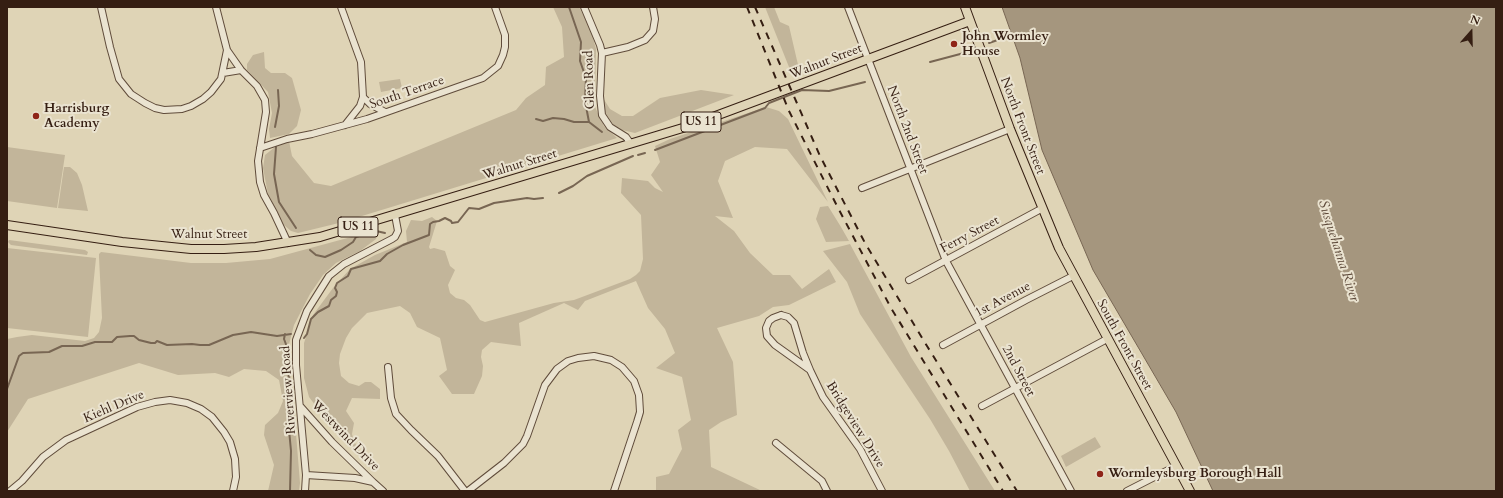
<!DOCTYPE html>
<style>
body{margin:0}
#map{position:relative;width:1503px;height:498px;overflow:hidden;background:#dfd4b6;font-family:Cardo,serif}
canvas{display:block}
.frame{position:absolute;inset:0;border:8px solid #351e12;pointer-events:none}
.north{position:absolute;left:1451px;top:12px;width:40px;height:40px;-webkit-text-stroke:3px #eae3d0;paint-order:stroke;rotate:20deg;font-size:11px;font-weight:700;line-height:16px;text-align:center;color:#351e12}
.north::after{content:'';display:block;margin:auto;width:14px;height:18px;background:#351e12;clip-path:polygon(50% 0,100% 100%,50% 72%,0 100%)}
</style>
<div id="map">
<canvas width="1503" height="498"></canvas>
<div class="frame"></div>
<div class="north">N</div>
</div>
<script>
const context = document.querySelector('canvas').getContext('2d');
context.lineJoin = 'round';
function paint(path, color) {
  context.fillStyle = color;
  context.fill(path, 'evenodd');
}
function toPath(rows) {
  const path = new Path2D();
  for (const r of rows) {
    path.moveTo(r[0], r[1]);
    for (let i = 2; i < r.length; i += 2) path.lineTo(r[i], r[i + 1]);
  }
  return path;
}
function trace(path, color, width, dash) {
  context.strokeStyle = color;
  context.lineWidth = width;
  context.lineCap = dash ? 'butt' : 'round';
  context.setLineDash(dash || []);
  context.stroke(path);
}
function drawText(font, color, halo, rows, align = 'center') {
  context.font = font + ' Cardo,serif';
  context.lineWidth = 4;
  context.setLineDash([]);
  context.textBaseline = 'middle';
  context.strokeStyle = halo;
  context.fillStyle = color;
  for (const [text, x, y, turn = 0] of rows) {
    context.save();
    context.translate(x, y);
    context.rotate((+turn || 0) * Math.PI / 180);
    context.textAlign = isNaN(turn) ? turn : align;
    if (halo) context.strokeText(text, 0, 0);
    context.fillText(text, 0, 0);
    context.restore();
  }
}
paint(toPath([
 [553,7,579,7,590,27,596,49,595,107,604,126,617,138,339,223,298,233,291,231,284,225,268,194,263,168,265,155,275,147,289,141,292,156,314,183,331,186,516,110,526,98,545,85,546,67,564,57,562,27],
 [765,7,774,7,780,22,789,26,799,69,797,73,791,72],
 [264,52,265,68,271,73,285,73,292,78,301,110,297,126,289,134,270,138,269,129,272,113,268,92,247,70,247,64,253,55],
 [400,79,402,88,381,92,379,82],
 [701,90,734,95,635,133,622,130,613,124,605,112,603,98,610,109,622,116,633,116,660,98],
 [766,107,779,111,788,119,828,202,787,149,755,147,725,161,718,181,733,218,715,216,734,231,750,253,773,275,790,275,802,289,829,269,836,282,789,305,773,307,759,316,717,328,733,362,737,415,721,422,709,430,711,467,762,491,656,491,656,477,669,474,682,449,678,430,691,420,682,377,656,368,675,353,665,329,648,308,636,281,585,301,578,310,564,303,519,323,521,346,491,342,482,350,481,357,483,366,482,376,474,394,452,394,439,376,447,370,440,338,417,327,410,313,400,306,367,313,352,328,346,338,340,354,339,363,341,376,349,383,359,386,365,382,371,382,380,389,380,399,352,398,346,411,354,423,352,434,354,441,362,456,334,430,309,397,304,378,304,343,313,315,333,288,350,269,375,255,407,242,406,231,411,220,422,221,432,217,437,221,429,247,430,249,434,248,445,251,450,266,455,270,448,285,450,293,456,298,464,300,470,305,480,320,485,322,554,303,574,300,630,279,636,275,640,271,643,259,641,215,621,193,622,178,648,181,655,188,663,192,651,175,660,162,655,146,670,139],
 [7,147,65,155,57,208,7,201],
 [64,167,70,167,77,173,82,185,88,211,58,208],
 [828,206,841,227,849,241,826,242,816,219,820,207],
 [377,230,379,232,376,239,360,251,336,263,323,275,310,294,294,325,287,352,292,384,300,483,299,491,268,491,274,465,264,435,265,425,278,413,283,401,279,380,266,371,244,369,229,377,215,373,178,375,139,363,28,399,7,432,7,339,17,337,32,335,85,341,94,338,99,332,102,318,99,257,99,254,101,252,191,263,226,263,270,259],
 [9,240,85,250,88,252,87,255,11,245,8,242],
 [850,244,911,357,995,491,970,491,949,451,930,419,860,314,847,282,823,251],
 [7,248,96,258,88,337,7,328],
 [1095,437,1101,447,1066,467,1061,456]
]), '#c2b59a');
const water = toPath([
 [1002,7,1496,7,1496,491,1213,491,1176,412,1093,270,1042,150,1020,58,1002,7]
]);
paint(water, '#a5967e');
trace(water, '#786653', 1);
trace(toPath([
 [569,7,581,42,580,61,586,78,585,101,589,122,602,132],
 [989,43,1012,35],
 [930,62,964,53],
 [536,119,543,121,553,118,564,119,574,122,589,122],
 [275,127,279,106,278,90],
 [276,147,274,174,279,202,296,228],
 [655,150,765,108,769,103,802,90,829,91,865,82],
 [638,155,645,153],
 [559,193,573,186,587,176,633,156],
 [310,250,316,255,325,257,341,250,353,242,356,237,376,231,385,233],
 [285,334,284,339,287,347,291,414,288,419,291,451,290,491],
 [304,338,307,334,311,319,318,312,329,306,331,300,336,296,337,292,335,288,337,283,348,276,351,269,380,261,387,254,403,245,429,235,430,224,433,222,439,221,445,218,451,221,452,223,458,222,469,208,479,209,494,203,527,198,534,199,543,198],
 [7,389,19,356,23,353,49,352,62,346,82,346,95,342,112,342,117,337,130,336,134,336,139,340,151,343,155,343,157,341,167,345,192,344,200,345,209,345,233,335,251,332,277,336,291,334]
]), '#786653', 2);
const minor = toPath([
 [101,7,110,47,119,79,131,94,145,103,155,108,164,110,182,109,191,106,203,99,211,92,221,79,227,50],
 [216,7,227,50,241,70,257,86,265,100,266,112,258,161,260,182,264,195,274,213,288,243],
 [341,7,361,62,363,97,370,104,385,112],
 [584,7,600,45,602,53,600,96,602,115,610,127,626,137,631,144],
 [848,7,946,261,1071,491],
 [602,53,628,47,645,40,653,31,655,19,653,7],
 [223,73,241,70],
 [345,125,360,106,363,97],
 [260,148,287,139,312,134,367,119,483,78,498,66,503,55,505,47,505,35,495,7],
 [862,188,1010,129],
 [909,280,1041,209],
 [781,315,788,317,794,323,803,353,810,370,775,345,767,336,766,328,769,321,773,318,781,315],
 [943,345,1026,300,1073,276],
 [388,367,391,398,396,414,411,430,438,456,465,491],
 [810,370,823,397,860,449,882,491],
 [300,406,332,442,373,482],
 [982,406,1107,339],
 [776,443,822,481,827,491],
 [306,475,355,478,373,482,383,491],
 [10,491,22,481,43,457,66,440,137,407,155,402,170,400,187,403,201,409,212,417,224,432,230,442,235,459,236,477,233,491],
 [305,491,306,475,296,365,296,340,307,311,329,276,344,264,392,239,395,237,398,231,395,215],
 [468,491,504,463,523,444,527,436,545,385,557,369,568,361,578,358,594,356,611,360,622,367,634,381,639,395,640,412,637,422,614,491],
 [1127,491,1176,466]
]);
const major = toPath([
 [965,7,1010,129,1059,248,1190,491],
 [7,225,122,242,191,249,224,249,256,247,320,237,686,127,970,21]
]);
trace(minor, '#604c3b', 8);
trace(major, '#351e12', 10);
trace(minor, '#eae3d0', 6);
trace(major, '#dfd4b6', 8);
trace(toPath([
 [747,7,789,111,837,206,891,308,1003,491],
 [755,7,820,156,865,243,927,346,1017,491]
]), '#351e12', 2, [7, 7]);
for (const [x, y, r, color] of [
 [954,44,4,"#8f2418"],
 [36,116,4,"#8f2418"],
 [1100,474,4,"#8f2418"]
]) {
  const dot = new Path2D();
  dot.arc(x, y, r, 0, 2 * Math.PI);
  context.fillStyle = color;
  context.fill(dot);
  trace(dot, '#eae3d0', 1.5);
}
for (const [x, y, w] of [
 [701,122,40],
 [358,227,40]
]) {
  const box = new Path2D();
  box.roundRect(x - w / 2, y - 10, w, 20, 3);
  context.fillStyle = '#eae3d0';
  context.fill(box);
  trace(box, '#351e12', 1);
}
drawText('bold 12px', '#351e12', null, [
 ["US 11",701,122],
 ["US 11",358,227]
]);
drawText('bold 13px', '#351e12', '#eae3d0', [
 ["John Wormley",962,37],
 ["House",962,52],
 ["Harrisburg",44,109],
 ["Academy",44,124],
 ["Wormleysburg Borough Hall",1108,474]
], 'left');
drawText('13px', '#351e12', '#eae3d0', [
 ["Walnut Street",826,62,-21],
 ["Glen Road",590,80,-92],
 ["South Terrace",407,93,-19],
 ["North Front Street",1022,126,69],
 ["North 2nd Street",907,130,69],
 ["Walnut Street",520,165,-17],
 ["Walnut Street",209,235],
 ["Ferry Street",970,235,-28],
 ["1st Avenue",1003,300,-28],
 ["South Front Street",1124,345,61],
 ["2nd Street",1018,371,62],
 ["Riverview Road",289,390,-94],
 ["Kiehl Drive",114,407,-23],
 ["Bridgeview Drive",855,425,58],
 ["Westwind Drive",345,436,46]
]);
drawText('italic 14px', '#5c4838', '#eae3d0', [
 ["Susquehanna River",1338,251,72]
]);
</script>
